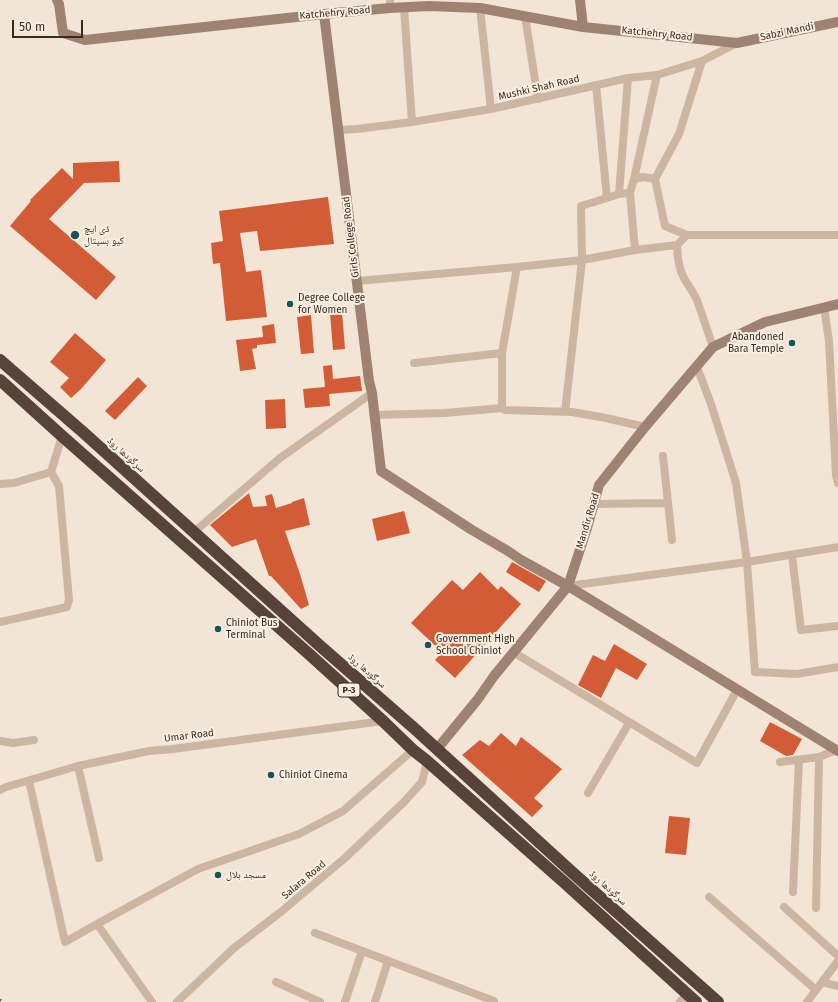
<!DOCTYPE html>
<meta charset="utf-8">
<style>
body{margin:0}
#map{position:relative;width:838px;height:1002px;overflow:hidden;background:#f3e5d5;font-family:"Fira Sans",sans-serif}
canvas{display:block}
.scale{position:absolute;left:12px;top:20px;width:71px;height:18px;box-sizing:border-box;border:2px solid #352a24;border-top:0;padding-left:5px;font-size:12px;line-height:14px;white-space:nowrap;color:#352a24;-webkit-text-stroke:3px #fbefe2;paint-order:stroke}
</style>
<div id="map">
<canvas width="838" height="1002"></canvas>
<div class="scale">50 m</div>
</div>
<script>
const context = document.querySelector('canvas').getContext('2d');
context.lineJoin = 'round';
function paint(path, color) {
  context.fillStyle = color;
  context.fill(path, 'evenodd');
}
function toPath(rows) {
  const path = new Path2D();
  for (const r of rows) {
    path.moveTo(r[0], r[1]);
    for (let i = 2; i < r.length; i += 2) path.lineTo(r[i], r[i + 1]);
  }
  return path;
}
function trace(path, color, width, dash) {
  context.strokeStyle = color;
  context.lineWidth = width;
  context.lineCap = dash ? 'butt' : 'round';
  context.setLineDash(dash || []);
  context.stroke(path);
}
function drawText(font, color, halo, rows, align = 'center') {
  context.font = font + ' "Fira Sans","Noto Naskh Arabic",sans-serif';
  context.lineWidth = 4;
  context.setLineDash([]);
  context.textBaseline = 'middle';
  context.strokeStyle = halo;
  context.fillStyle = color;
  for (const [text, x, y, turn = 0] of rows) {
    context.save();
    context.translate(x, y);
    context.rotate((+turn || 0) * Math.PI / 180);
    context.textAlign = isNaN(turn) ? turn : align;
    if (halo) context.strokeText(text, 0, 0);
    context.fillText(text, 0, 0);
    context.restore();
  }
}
paint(toPath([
 [119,161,120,182,84,183,49,219,116,277,96,300,10,226,31,201,30,200,62,168,73,179,73,163],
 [328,197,334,244,260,251,257,231,240,233,246,272,261,270,267,317,226,321,220,263,213,264,211,243,223,241,219,211],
 [342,312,345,349,333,350,330,313],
 [311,315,314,353,301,354,297,317],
 [274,324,276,343,257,345,257,348,252,349,256,369,240,371,236,340,263,337,262,326],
 [75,333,106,360,81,389,71,398,60,387,69,378,50,362],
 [332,365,333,379,360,376,362,391,329,394,330,406,305,408,303,389,325,387,323,366],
 [138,377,147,386,115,420,105,411],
 [285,399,286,428,266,429,265,400],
 [249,493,253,507,267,506,265,496,272,494,276,508,292,503,292,502,304,498,310,525,285,531,300,574,309,605,301,609,271,576,269,576,256,539,232,547,210,525],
 [404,511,410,533,377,541,372,519],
 [512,562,546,581,539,592,506,572],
 [480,572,498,590,501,586,521,604,455,678,435,660,442,652,411,623,452,580,463,590],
 [614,644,647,664,637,680,616,668,601,698,578,685,593,655,605,661],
 [770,722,802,739,793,755,786,756,760,741],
 [501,733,516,746,521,737,562,769,534,798,543,806,532,817,462,755,480,740,489,746],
 [669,816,690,818,686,855,665,853]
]), '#d25c35');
trace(toPath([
 [390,0,390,8],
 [404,8,412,122],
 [480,8,491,109],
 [525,16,538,99],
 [702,61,679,134,655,179,665,226,687,235,838,235],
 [596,85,607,198],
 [339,130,357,129,412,122,491,109,628,78,657,75,702,61,737,43],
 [634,179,657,75],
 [630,193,635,250],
 [619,194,628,78],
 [677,245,678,259,681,272,685,280,692,291,697,300,713,347],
 [357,281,517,267,582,260,635,250,677,245,687,235],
 [824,307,829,341,836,475,838,483],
 [414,363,502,353],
 [697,367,711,404,736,483,747,562,755,672,797,674,838,667],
 [502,408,502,353,517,267],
 [565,412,582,260,581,206,607,198,619,194,630,193,634,179,643,177,655,179],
 [374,415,445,413,502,408,505,410,572,412,606,418,645,427],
 [663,456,672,540],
 [0,484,14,483,51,472,62,436],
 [594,504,668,503],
 [194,532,280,458,372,393],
 [792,555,801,630,838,626],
 [568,586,747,562,838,547],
 [0,622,67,607,69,600,59,486,51,472],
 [513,652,697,763,737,690],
 [0,741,13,743,34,740],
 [780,762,819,757,836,750],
 [78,766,99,858],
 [29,781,65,942,97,924,198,869,299,834,343,811,413,750],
 [0,790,6,787,78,766,149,751,173,749,383,721],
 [588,793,629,723],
 [793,892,799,760],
 [709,897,816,990],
 [784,907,838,956],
 [816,908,819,757],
 [97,924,152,1002],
 [315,933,494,1001,494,1002],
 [276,982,320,1002],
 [822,982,838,986],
 [177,1002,234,948,282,911,345,858,404,802,422,782,427,761],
 [345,1002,362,951],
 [375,1002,388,961],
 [680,1002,687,994],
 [807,1002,838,961]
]), '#ccb5a1', 8);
trace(toPath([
 [57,0,59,4,63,33,85,40,324,14,390,8,429,6,480,8,583,27,737,43,838,22],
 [580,0,583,27],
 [324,14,369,381,372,393,381,471,472,530,508,551,521,560,568,586,838,751],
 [437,749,478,699,494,676,568,586,587,528,599,485,645,427,713,347,765,322,838,304]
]), '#9f8372', 10);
trace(toPath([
 [0,360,84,433,319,645,415,729,574,874,718,1002],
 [0,380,62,436,309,654,383,721,413,750,427,761,566,884,696,1002]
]), '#57433a', 12);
trace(toPath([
 [0,1000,3,1002]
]), '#352a24', 3, [1, 3]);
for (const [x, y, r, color] of [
 [75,235,5,"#16555a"],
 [290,304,4,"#16555a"],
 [792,343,4,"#16555a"],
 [218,629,4,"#16555a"],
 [428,645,4,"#16555a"],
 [271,775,4,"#16555a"],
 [218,875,4,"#16555a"]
]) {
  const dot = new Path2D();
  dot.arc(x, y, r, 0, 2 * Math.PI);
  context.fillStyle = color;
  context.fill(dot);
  trace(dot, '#fbefe2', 1.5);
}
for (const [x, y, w] of [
 [349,690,22]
]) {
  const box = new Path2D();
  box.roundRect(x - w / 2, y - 7, w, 14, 3);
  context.fillStyle = '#fbefe2';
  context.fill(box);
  trace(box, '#352a24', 1);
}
drawText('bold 9px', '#352a24', null, [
 ["P-3",349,690]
]);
drawText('10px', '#352a24', '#fbefe2', [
 ["Katchehry Road",335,13,-5],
 ["Sabzi Mandi",787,32,-12],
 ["Katchehry Road",657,34,6],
 ["Mushki Shah Road",539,88,-13],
 ["Girls College Road",351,237,-97],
 ["سرگودھا روڈ",126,455,42],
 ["Mandir Road",588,521,-73],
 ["سرگودھا روڈ",367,671,41],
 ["Umar Road",189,736,-7],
 ["Salara Road",304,880,-40],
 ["سرگودھا روڈ",608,888,42]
]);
drawText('10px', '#352a24', '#fbefe2', [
 ["ڈی ایچ",84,229],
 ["کیو ہسپتال",84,241],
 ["Degree College",298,298],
 ["for Women",298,310],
 ["Abandoned",784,337,"right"],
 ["Bara Temple",784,349,"right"],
 ["Chiniot Bus",226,623],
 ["Terminal",226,635],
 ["Government High",436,639],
 ["School Chiniot",436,651],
 ["Chiniot Cinema",279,775],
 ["مسجد بلال",226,875]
], 'left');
</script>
